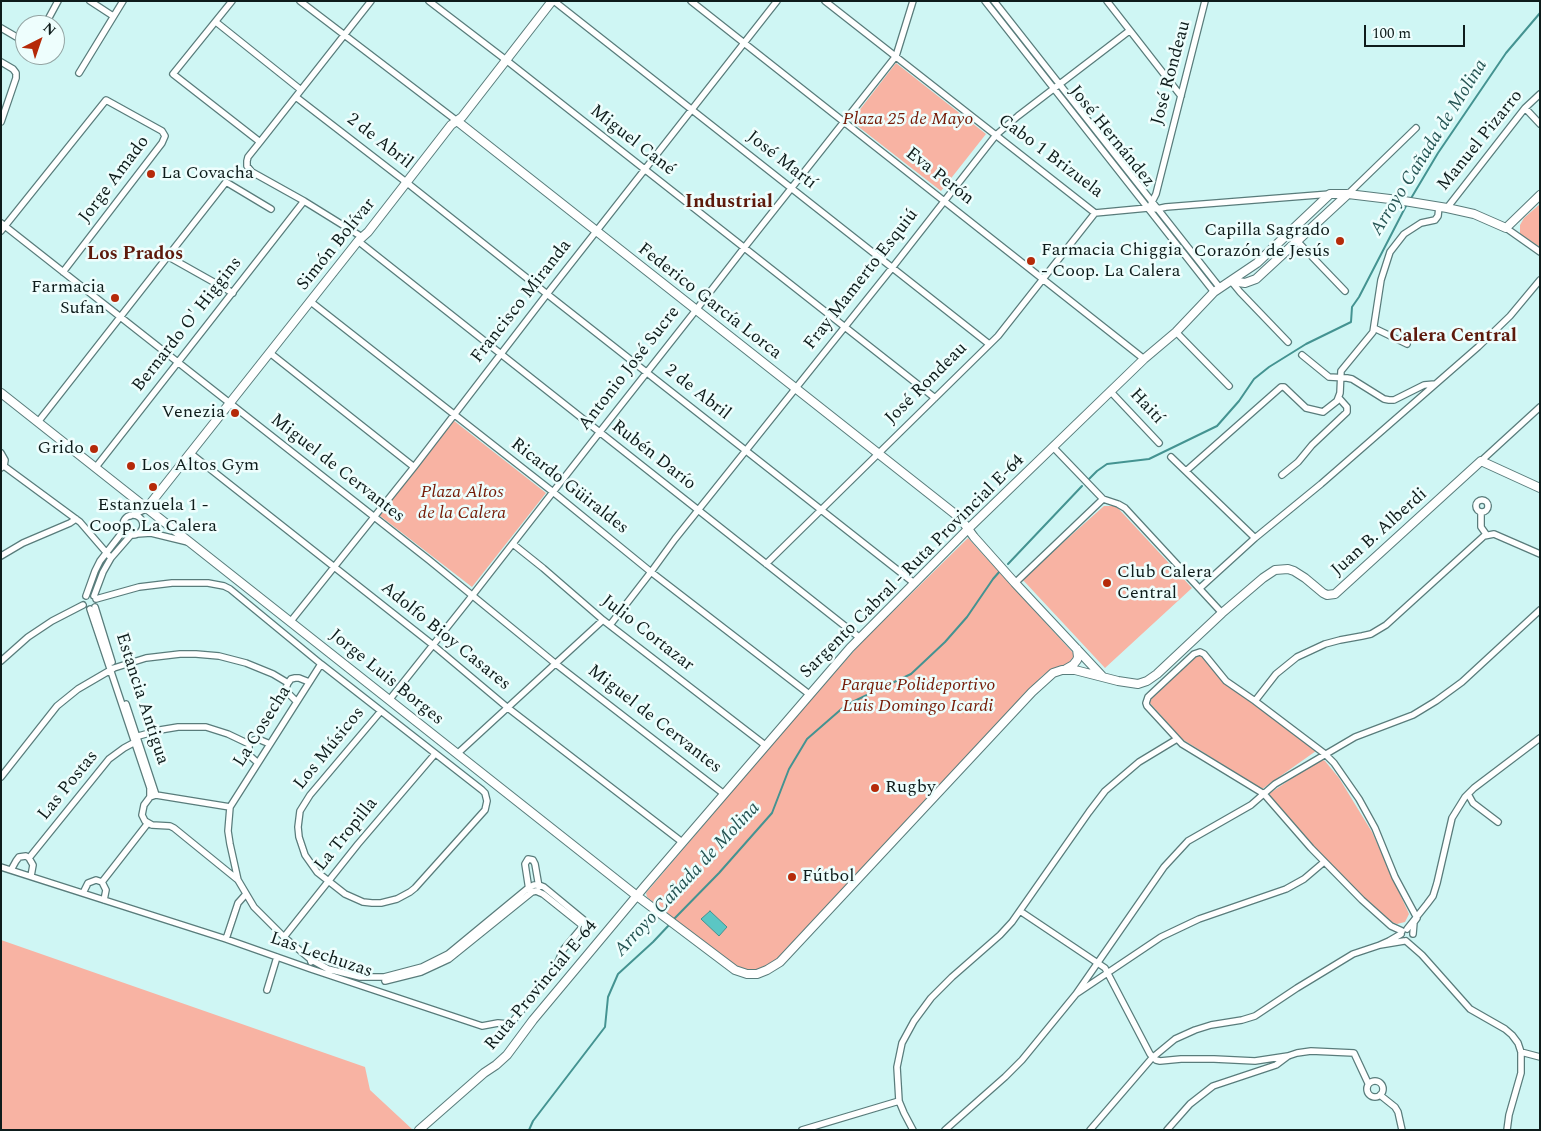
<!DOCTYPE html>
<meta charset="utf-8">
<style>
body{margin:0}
#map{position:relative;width:1541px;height:1131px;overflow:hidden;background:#cff6f4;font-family:Spectral,serif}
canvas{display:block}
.frame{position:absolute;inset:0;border:2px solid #0e1c1b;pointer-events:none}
.north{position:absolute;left:15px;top:15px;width:50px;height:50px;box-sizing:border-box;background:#eefefd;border:1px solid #94a4a3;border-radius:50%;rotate:41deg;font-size:14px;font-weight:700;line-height:20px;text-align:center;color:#0e1c1b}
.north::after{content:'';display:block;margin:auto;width:18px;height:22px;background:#b52a09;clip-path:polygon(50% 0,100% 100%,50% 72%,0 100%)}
.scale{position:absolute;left:1364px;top:25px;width:101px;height:22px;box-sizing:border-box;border:2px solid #0e1c1b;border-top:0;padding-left:6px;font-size:15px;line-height:18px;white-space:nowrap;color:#0e1c1b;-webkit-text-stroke:4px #eefefd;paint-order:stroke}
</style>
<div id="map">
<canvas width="1541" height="1131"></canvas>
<div class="frame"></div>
<div class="north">N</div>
<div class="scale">100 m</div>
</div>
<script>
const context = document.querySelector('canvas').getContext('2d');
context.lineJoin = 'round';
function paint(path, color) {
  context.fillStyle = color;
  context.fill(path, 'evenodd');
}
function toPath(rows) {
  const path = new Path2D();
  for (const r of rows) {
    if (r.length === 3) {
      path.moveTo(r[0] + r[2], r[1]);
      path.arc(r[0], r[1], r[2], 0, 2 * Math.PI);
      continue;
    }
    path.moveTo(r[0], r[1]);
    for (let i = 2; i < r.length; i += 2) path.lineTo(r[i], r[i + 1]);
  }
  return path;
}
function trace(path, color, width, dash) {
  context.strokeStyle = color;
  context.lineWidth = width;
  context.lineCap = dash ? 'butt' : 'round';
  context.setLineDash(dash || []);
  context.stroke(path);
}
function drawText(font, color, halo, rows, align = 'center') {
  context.font = font + ' Spectral,serif';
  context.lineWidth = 5;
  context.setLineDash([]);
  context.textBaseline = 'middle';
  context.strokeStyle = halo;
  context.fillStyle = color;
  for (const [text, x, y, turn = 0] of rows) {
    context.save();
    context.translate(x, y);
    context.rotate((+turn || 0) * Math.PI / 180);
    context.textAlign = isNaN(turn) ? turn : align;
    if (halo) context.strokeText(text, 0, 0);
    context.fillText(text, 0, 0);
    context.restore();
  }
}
paint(toPath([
 [896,63,986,134,941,191,851,121],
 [1540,204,1540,247,1520,234,1520,225,1524,218],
 [453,420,546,493,472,587,379,515],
 [1104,506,1116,506,1192,588,1105,668,1022,579],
 [968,538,1075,655,1067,665,1050,670,1042,676,777,960,770,966,751,972,742,970,728,962,647,897,646,893,787,727,861,643],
 [1197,656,1201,656,1222,680,1316,751,1262,789,1182,739,1149,702,1151,699],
 [1321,759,1325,761,1339,778,1372,832,1409,914,1405,922,1397,924,1391,922,1323,859,1270,796,1270,793],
 [1,940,365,1067,370,1090,413,1130,1,1130]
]), '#f8b3a3');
const water = toPath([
 [710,911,727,927,719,936,701,919,710,911]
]);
paint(water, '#5bc6c4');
trace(water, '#449391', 1);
trace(toPath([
 [1410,200,1438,153,1506,53,1540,13],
 [1089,479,1097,471,1107,464,1149,459,1217,426,1239,401,1254,379,1269,367,1306,344,1351,322,1352,307,1359,297,1407,204],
 [1008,564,1082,486],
 [673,920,719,873,772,813,789,769,807,739,846,705,911,674,945,642,967,617,993,579,1000,571],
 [529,1130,533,1121,605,1027,608,997,618,974,653,942,670,924]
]), '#449391', 2);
const street = toPath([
 [90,1,113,16],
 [232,1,173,74,260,142],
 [300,1,457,121],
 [429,1,506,60,935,398],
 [554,1,989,344],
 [691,1,1144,359],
 [825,1,1095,213,1148,208,1157,209,1166,207,1330,194],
 [985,1,1214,292],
 [994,1,1220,288],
 [1107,1,1181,96],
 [216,22,301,90],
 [45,25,58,1],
 [1,28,25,42],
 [1,62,13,69,16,73,16,78,1,122],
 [79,73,123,1],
 [296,97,406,182,547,294,914,583],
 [1525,108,1540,124],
 [1348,194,1416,128],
 [1151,204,1156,194,1205,1],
 [1447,208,1525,108,1540,94],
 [1,223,429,560,556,664,724,794],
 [1506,228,1540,252],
 [1,231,106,100,162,131,165,136,162,143,63,272],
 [362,237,304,201,252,172,247,166,247,161,248,157,260,142,371,1],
 [358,241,860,638],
 [1297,241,1345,291],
 [169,257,233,293],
 [1231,281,1240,292,1288,342],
 [311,302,553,492,651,572,809,694],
 [1374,328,1407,344],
 [1176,332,1229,386],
 [270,353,414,467],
 [1302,355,1329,377,1347,378,1352,379,1384,399,1389,400,1394,400,1424,385,1435,384],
 [1111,392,1159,443],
 [38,422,226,182,271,209],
 [1053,447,1103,499,1118,504,1125,508,1222,613],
 [1,453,5,460,4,466,1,468],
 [190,453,433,645,508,708,682,842],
 [1171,457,1255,538],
 [1481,461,1540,407],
 [4,466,80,522,111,558],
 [96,467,304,201],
 [1186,471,1281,387,1284,387,1306,408,1323,412,1337,401,1340,393,1341,371,1373,332,1381,280,1390,252,1404,234,1421,223,1435,220,1438,216,1439,207],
 [1282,475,1298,462,1312,445,1347,412,1347,407,1339,398],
 [1482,506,6],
 [1481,512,1481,527,1486,534],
 [133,525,10],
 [130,516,146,509],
 [137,534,151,533,188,542],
 [513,544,543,568,603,620,765,745],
 [1,556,23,543,70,523,76,519],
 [766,564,998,336,1095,213],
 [1015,583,1103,499],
 [1200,588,1255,538,1321,484,1478,347,1510,316,1540,280],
 [86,596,95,571,100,561,124,530],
 [94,596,103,572,111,558,131,535],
 [96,599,139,587,172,583,208,583,224,586,230,589,321,664,482,790,485,793,487,801,485,810,415,888,410,892,397,899,381,903,372,903,363,902,345,894,317,872,305,855,299,837,298,827,300,811,310,795,381,711],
 [95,607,112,662],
 [90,609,150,788,150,797],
 [291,621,414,467,547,294,777,1],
 [610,625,651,572,675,539,892,268,996,135,1018,116,1129,31],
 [1,661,28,637,52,621,83,605],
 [390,699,468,601,599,433,696,310,744,248,896,56,913,1],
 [296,701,287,692,286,688,288,683,291,679,295,678,299,678,309,682],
 [1255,701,1276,674,1297,657,1325,644,1340,640,1362,636,1371,634,1386,625,1484,536,1494,534,1540,554],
 [126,704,156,795],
 [135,737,160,730,178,727,206,727,228,734,249,744],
 [457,754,603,620],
 [258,763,249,755,249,744,254,740,258,739,270,744],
 [1,777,57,706,78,689,114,668,146,658,180,654,196,654,219,656,246,663,273,674,288,683],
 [1468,794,1473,803,1498,822],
 [156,795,150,797,144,805,142,815,145,821,152,825,170,826,174,828,238,880,254,907,284,937,310,959,311,962],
 [156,795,230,807],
 [29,858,109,759,124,748,137,741],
 [1,867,226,939,311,969,482,1026,498,1023,509,1024,513,1021,555,969,563,950,583,926,584,920,544,887,539,885,534,885,528,888,448,954,422,967,384,977,360,977,328,969,310,959],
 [11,870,16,861,19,857,26,856,29,858,33,865,31,876],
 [238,880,230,844,228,831,230,807,321,664],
 [102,882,148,823],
 [529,890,525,864,528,859,533,860,535,864,539,887],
 [83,893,88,883,96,880,102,882,106,890,104,900],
 [1020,911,1105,968,1150,1054,1156,1060,1160,1061,1181,1059,1214,1059,1255,1061,1288,1056],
 [1407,929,1427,904,1433,896,1437,883,1452,818,1465,797,1474,788,1540,738],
 [1402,931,1391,926,1362,900,1311,848,1264,794,1182,744,1147,706,1146,703,1148,697,1194,654,1200,652,1204,654,1226,681,1255,701,1325,754,1334,763,1359,799,1375,828,1395,877,1417,918,1414,922,1413,934],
 [1401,934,1389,941,1380,945,1404,941],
 [284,937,358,844,435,754],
 [226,939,238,903,246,894],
 [1406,941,1422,955,1470,1009,1505,1029,1512,1035,1518,1043,1521,1052,1540,1057],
 [385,981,421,972,449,959,532,892,536,891,543,894,583,926],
 [267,990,277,957],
 [1076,994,1164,867,1188,841,1251,805,1275,784,1355,737,1413,715,1436,701,1462,682,1540,610],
 [1375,1089,8],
 [1380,1095,1395,1107,1398,1112,1402,1130],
 [802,1130,899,1101],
 [913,1130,904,1113,899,1101,897,1067,902,1043,914,1021,931,998,952,977,1000,935,1012,922,1089,812,1105,791,1139,762,1177,739],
 [945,1130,1005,1077,1022,1060,1076,994,1161,937,1199,919,1286,889,1304,879,1324,862],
 [1090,1130,1152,1058,1175,1039,1195,1030,1211,1025,1242,1020,1255,1016,1297,988,1353,954,1380,945],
 [1167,1130,1190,1104,1213,1086,1276,1065,1288,1056,1297,1053,1311,1051,1354,1053,1368,1083],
 [1507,1130,1509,1115,1521,1073,1521,1052]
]);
const secondary = toPath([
 [457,121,960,518,974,537,1015,583,1102,676],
 [1231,281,1245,283,1256,279,1348,194],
 [1,393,637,896,735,970,747,974,757,974,767,970,780,962,1032,692,1053,673,1062,670,1075,670,1118,681,1138,684,1147,681,1157,674,1222,613,1263,578,1275,570,1288,569,1294,571,1305,578,1323,593,1327,595,1335,594,1481,461,1540,488],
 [146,509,358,241,368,232,451,125,462,117,552,1],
 [1066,669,1073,665,1077,660,1078,657,1077,649],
 [419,1130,484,1073,496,1065,507,1055,533,1020,645,886,850,648,968,529,1144,359,1176,332,1214,292,1257,263,1330,194,1348,194,1398,200,1447,208,1474,214,1506,228,1540,195]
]);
trace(street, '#597c7b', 8);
trace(secondary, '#597c7b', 10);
trace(street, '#fff', 5.5);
trace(secondary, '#fff', 8);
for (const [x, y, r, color] of [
 [151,174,5,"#b52a09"],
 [1340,241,5,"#b52a09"],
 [1031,261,5,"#b52a09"],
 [115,298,5,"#b52a09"],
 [235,413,5,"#b52a09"],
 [94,449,5,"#b52a09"],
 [131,466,5,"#b52a09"],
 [153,487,5,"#b52a09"],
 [1107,583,5,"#b52a09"],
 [875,788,5,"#b52a09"],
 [792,877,5,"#b52a09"]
]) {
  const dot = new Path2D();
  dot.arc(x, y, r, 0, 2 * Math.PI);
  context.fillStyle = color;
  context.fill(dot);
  trace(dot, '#eefefd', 2);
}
drawText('18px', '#0e1c1b', '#eefefd', [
 ["José Rondeau",1172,73,-75],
 ["José Hernández",1111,137,51],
 ["Miguel Cané",632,141,38],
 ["Manuel Pizarro",1481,141,-51],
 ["2 de Abril",379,142,38],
 ["Cabo 1 Brizuela",1050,157,37],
 ["José Martí",781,161,38],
 ["Eva Perón",939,177,38],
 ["Jorge Amado",115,180,-53],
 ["Simón Bolívar",337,245,-51],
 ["Fray Mamerto Esquiú",862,280,-52],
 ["Francisco Miranda",522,302,-52],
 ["Federico García Lorca",709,302,38],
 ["Bernardo O' Higgins",188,325,-52],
 ["Antonio José Sucre",630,369,-52],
 ["José Rondeau",927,384,-45],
 ["2 de Abril",697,393,38],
 ["Haití",1146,407,47],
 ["Rubén Darío",653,456,38],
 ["Miguel de Cervantes",337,469,38],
 ["Ricardo Güiraldes",569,487,38],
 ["Juan B. Alberdi",1380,533,-42],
 ["Sargento Cabral - Ruta Provincial E-64",913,567,-45],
 ["Julio Cortazar",647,634,38],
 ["Adolfo Bioy Casares",445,637,39],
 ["Jorge Luis Borges",386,678,39],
 ["Estancia Antigua",141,699,72],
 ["Miguel de Cervantes",654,720,38],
 ["La Cosecha",263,727,-58],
 ["Los Músicos",330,749,-51],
 ["Las Postas",69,786,-51],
 ["La Tropilla",347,835,-51],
 ["Las Lechuzas",321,956,19],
 ["Ruta Provincial E-64",542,986,-50]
]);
drawText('italic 18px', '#741905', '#eefefd', [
 ["Plaza 25 de Mayo",908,120],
 ["Plaza Altos",462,493],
 ["de la Calera",462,514],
 ["Parque Polideportivo",918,686],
 ["Luis Domingo Icardi",918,707]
]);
drawText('18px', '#0e1c1b', '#eefefd', [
 ["La Covacha",161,174],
 ["Capilla Sagrado",1330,231,"right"],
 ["Corazón de Jesús",1330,252,"right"],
 ["Farmacia Chiggia",1041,251],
 ["- Coop. La Calera",1041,272],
 ["Farmacia",105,288,"right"],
 ["Sufan",105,309,"right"],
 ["Venezia",225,413,"right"],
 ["Grido",84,449,"right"],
 ["Los Altos Gym",141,466],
 ["Estanzuela 1 -",153,506,"center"],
 ["Coop. La Calera",153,527,"center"],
 ["Club Calera",1117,573],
 ["Central",1117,594],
 ["Rugby",885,788],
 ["Fútbol",802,877]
], 'left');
drawText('italic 19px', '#265554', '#eefefd', [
 ["Arroyo Cañada de Molina",1430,148,-58],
 ["Arroyo Cañada de Molina",688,880,-47]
]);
drawText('bold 19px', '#5d1a0c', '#eefefd', [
 ["Industrial",729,203],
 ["Los Prados",135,255],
 ["Calera Central",1453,337]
]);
</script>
